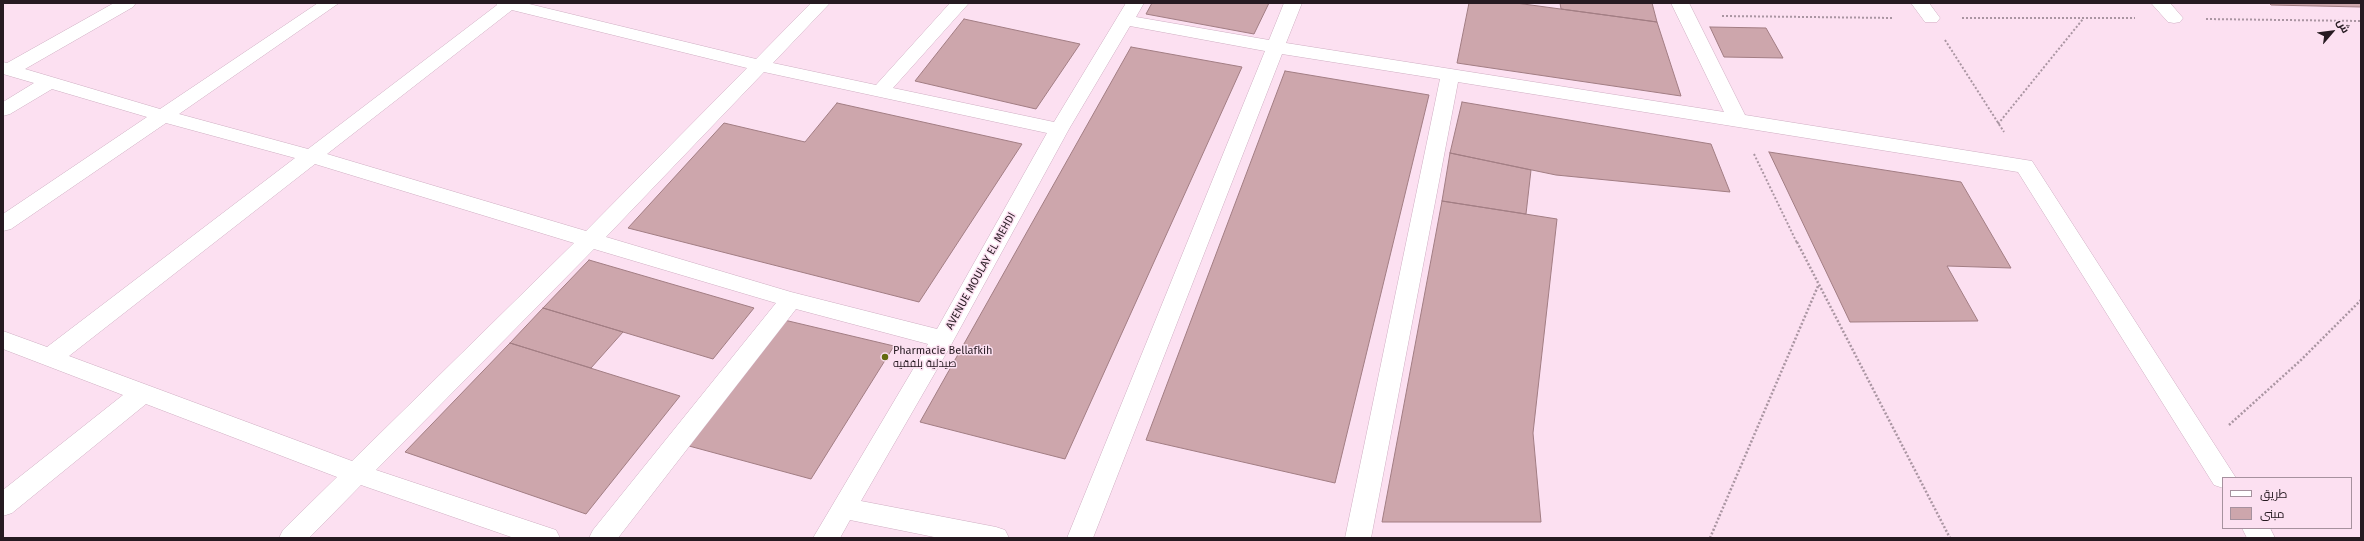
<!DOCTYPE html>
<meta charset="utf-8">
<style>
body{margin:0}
#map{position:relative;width:2364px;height:541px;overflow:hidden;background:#fce0f1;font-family:"Fira Sans",Cairo,sans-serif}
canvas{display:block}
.frame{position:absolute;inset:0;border:4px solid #261a21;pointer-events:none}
.legend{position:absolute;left:2222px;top:477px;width:130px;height:52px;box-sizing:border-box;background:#fce0f1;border:1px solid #a6919e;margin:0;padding:5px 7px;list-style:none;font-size:12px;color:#261a21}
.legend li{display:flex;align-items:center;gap:8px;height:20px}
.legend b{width:20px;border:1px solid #a6919e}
.north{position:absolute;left:2312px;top:12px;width:40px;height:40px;-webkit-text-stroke:3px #fce0f1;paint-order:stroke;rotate:62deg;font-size:11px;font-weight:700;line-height:16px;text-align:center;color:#261a21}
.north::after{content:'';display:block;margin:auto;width:14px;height:18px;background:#261a21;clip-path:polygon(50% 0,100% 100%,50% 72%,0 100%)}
</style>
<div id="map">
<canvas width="2364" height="541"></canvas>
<div class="frame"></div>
<ul class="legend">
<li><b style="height:5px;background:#fff"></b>طريق</li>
<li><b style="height:11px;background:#cda6ac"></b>مبنى</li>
</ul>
<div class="north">ش</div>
</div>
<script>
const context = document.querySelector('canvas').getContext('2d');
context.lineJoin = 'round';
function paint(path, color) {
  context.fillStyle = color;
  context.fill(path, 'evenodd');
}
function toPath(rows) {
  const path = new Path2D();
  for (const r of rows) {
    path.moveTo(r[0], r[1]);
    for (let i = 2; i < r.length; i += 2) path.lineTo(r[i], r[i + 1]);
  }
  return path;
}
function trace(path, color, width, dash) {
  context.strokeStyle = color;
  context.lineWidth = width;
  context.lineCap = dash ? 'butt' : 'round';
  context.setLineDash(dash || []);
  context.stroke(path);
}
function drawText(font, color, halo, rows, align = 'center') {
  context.font = font + ' "Fira Sans",Cairo,sans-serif';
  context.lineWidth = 3;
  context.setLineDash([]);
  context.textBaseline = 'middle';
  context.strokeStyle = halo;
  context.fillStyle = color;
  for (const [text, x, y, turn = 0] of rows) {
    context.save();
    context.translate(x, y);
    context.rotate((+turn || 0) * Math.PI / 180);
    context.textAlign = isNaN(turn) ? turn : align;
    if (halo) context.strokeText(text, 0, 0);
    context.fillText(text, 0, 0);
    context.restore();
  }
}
const building = toPath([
 [1152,3,1269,3,1254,34,1146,14,1152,3],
 [1469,3,1516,3,1657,22,1681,96,1457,63,1469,3],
 [1560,3,1652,3,1657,22,1561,9,1560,3],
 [2269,3,2361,3,2361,7,2271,5,2269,3],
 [964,19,1080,44,1036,109,915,81,964,19],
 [1710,27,1766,28,1783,58,1724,57,1710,27],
 [1131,47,1242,67,1065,459,920,422,1131,47],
 [1285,71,1429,95,1335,483,1146,440,1285,71],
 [1462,102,1711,144,1730,192,1556,175,1450,153,1462,102],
 [837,103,1022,144,919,302,628,228,724,123,805,142,837,103],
 [1769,152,1961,182,2011,268,1947,266,1978,321,1850,322,1769,152],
 [1450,153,1531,170,1526,214,1442,201,1450,153],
 [1442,201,1557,219,1533,433,1541,522,1382,522,1442,201],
 [589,260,754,308,713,359,543,308,589,260],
 [543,308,623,332,591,368,510,343,543,308],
 [780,319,894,346,811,479,689,446,780,319],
 [510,343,680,396,586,514,405,452,510,343]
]);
paint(building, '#cda6ac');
trace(building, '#a27d83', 1);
const minor = toPath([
 [114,3,136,3,133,7,25,69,160,109,318,3,339,3,179,114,308,149,497,5,495,3,525,3,756,59,811,3,830,3,773,63,876,85,950,3,969,3,893,88,1054,122,1126,3,1144,3,1136,17,1269,40,1284,3,1302,3,1286,43,1724,112,1671,3,1689,3,1745,115,2032,161,2236,478,2223,478,2223,488,2214,485,2018,172,1458,82,1371,538,1345,538,1440,79,1282,54,1093,538,1067,538,1265,51,1130,26,1069,129,951,345,861,501,996,527,1005,530,1009,538,939,538,850,520,840,538,813,538,928,344,796,309,618,538,589,538,593,530,776,303,594,249,376,470,556,530,560,538,514,538,361,485,309,538,279,538,283,530,337,477,146,404,12,513,3,516,3,490,123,395,3,349,3,331,47,347,295,158,166,123,11,229,3,231,3,214,147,117,52,89,10,114,3,116,3,102,34,83,3,74,3,62,7,63,114,3],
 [512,10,747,68,586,231,327,154,512,10],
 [764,72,1047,133,937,329,791,292,606,237,764,72],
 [315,164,574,243,352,461,69,356,315,164],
 [1911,3,1929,3,1940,18,1937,22,1925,22,1911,3],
 [2151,3,2170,3,2183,18,2180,22,2174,23,2168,22,2151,3],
 [2242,528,2270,528,2275,538,2247,538,2242,528]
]);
trace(minor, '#cfaec2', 1);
trace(toPath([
 [1722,16,1893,18],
 [1962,18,2135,18],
 [2206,19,2361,21],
 [1945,40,2004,132],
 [1998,124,2083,19],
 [1754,154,1797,243]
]), '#aa95a2', 2, [2, 2]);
trace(toPath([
 [1797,242,1950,538],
 [2229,425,2301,360,2361,300],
 [1710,538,1818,286]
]), '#aa95a2', 2.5, [2, 2]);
paint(minor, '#fff');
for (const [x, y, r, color] of [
 [885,357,4,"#636a0e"]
]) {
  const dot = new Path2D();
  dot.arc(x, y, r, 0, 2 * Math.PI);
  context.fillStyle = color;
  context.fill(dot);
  trace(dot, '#fce0f1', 1.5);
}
drawText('11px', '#261a21', '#fce0f1', [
 ["AVENUE MOULAY EL MEHDI",981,271,-61]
]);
drawText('11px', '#261a21', '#fce0f1', [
 ["Pharmacie Bellafkih",893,351],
 ["صيدلية بلفقيه",893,364]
], 'left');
</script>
